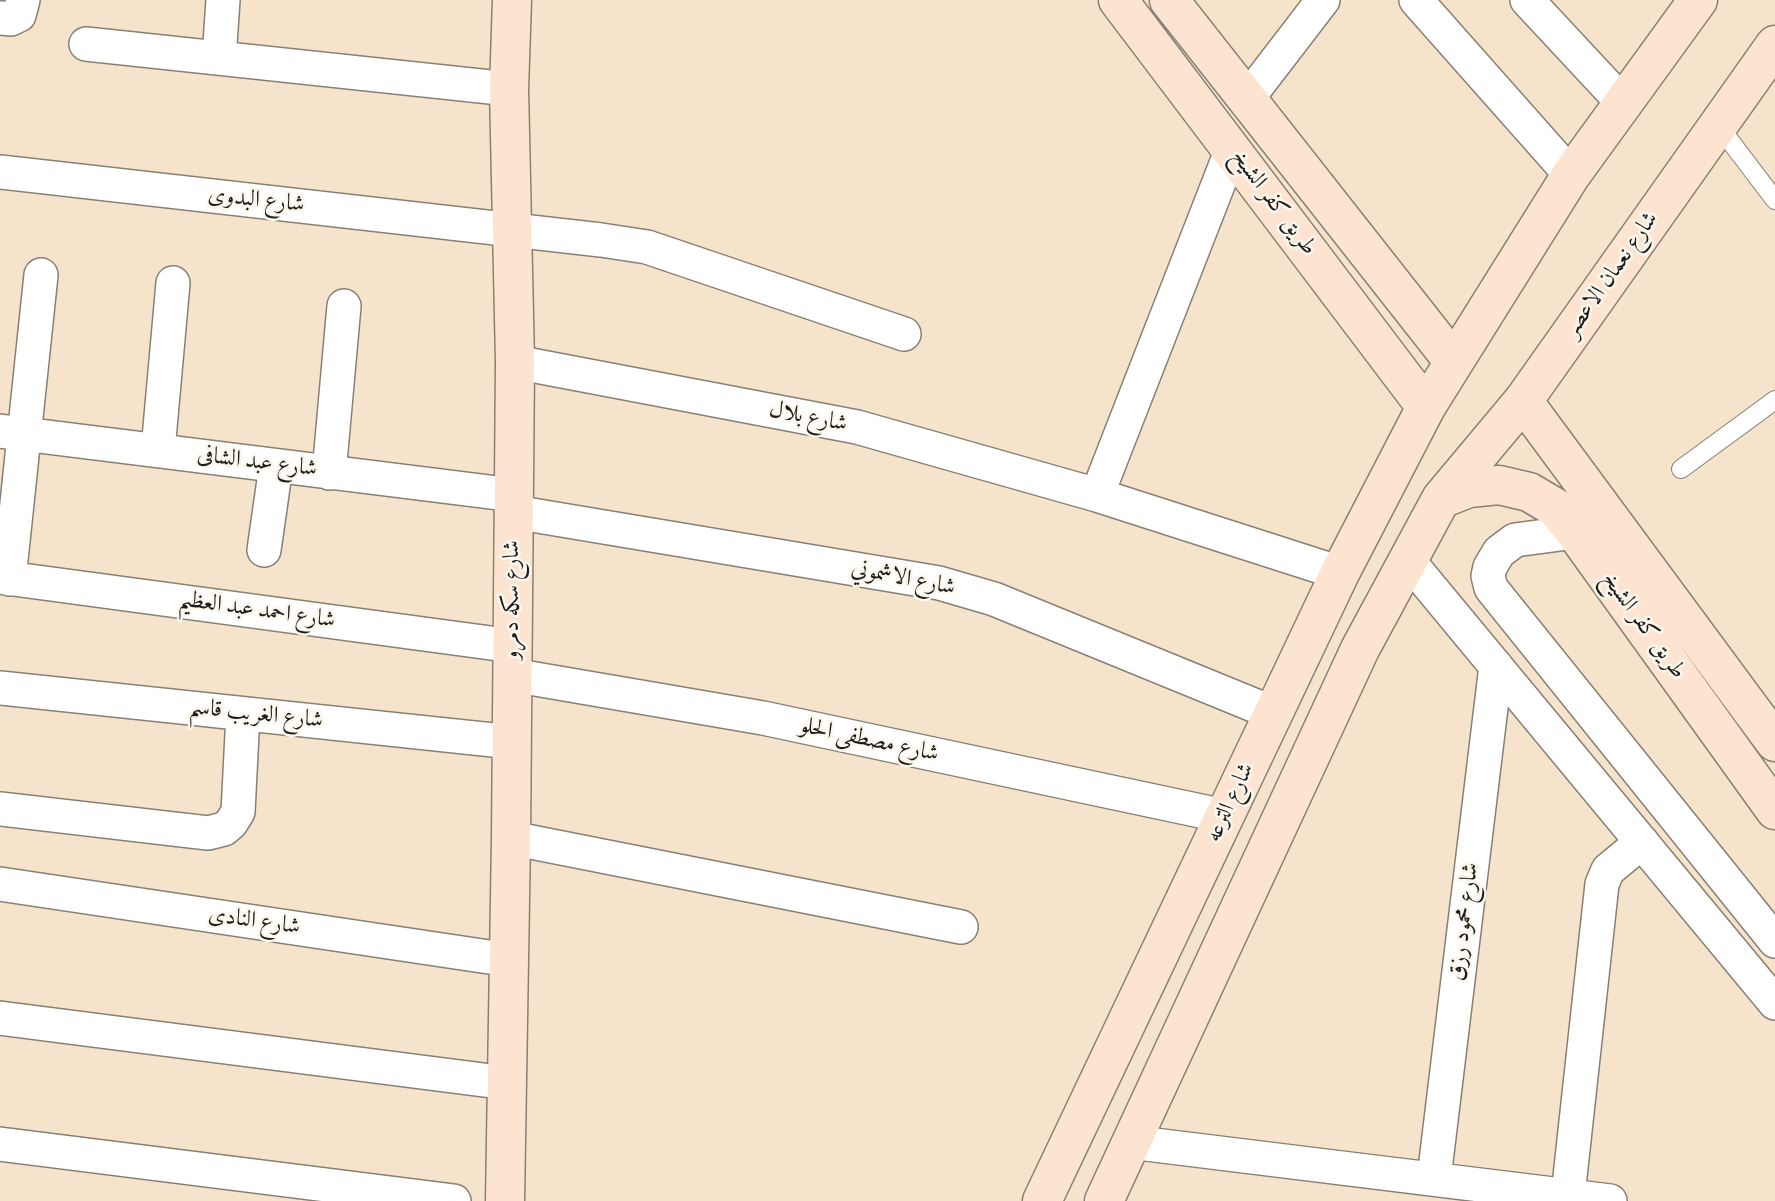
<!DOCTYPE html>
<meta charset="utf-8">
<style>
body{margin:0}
canvas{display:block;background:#f5e4cb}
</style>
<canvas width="1775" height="1201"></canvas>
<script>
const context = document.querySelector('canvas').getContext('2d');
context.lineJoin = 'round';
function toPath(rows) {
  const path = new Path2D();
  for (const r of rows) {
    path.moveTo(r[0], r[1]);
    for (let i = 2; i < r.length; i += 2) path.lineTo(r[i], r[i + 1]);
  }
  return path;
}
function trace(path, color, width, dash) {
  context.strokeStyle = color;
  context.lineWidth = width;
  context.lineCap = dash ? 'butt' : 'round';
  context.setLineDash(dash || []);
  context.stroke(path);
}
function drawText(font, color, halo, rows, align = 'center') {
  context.font = font + ' "IM FELL Double Pica",Amiri,serif';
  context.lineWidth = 5;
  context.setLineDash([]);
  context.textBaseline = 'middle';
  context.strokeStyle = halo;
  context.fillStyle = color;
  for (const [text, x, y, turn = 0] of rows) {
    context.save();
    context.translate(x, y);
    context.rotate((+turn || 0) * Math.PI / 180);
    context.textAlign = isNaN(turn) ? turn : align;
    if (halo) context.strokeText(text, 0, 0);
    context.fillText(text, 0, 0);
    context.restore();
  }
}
const lane = toPath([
 [1718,125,1775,200],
 [1681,469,1775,400]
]);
const street = toPath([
 [1416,0,1571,175],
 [1527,0,1623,103],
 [0,18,11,19,19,15,23,0],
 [86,44,509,89],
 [219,58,223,0],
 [1247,99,1323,0],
 [0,172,601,240,647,247,904,334],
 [515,362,857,427,1097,495,1340,573],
 [0,431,514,495],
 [158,450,173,283],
 [329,473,344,306],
 [1097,495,1232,149],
 [514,512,939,583,994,599,1273,713],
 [1575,532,1515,540,1499,552,1490,567,1488,576,1491,588,1775,941],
 [264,550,276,466],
 [1407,559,1775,1003],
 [0,577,513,646],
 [9,579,41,275],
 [512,675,763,718,1224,816],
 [0,688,512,742],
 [0,809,208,833,224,829,231,823,238,812,243,714],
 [511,838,961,927],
 [0,884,509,960],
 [0,1018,507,1083],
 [1130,1142,1610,1201],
 [0,1144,454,1201],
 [1434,1178,1496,666],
 [1568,1195,1602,884,1608,870,1642,842]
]);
const secondary = toPath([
 [1118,0,1426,407],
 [1169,0,1454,362],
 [1523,401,1775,742],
 [1441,499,1469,488,1499,485,1529,492,1556,508,1575,532,1775,810],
 [505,1201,511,838,515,362,509,89,512,0],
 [1042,1201,1340,573,1426,407,1571,175,1698,0],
 [1104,1201,1360,649,1441,499,1523,401,1775,45]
]);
trace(lane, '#888074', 20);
trace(street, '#888074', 36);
trace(secondary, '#888074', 41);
trace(lane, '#fff', 18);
trace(street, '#fff', 33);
trace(secondary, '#fde4d1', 38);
drawText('23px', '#1c1c1c', '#fbf7ec', [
 ["شارع البدوى",256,201,6],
 ["طريق كفر الشيخ",1273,203,53],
 ["شارع نعمان الاعصر",1612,275,-55],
 ["شارع بلال",808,418,11],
 ["شارع عبد الشافى",257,463,7],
 ["شارع الاشموني",903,579,11],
 ["شارع سكه دمرو",513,600,-90],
 ["شارع احمد عبد العظيم",257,611,8],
 ["طريق كفر الشيخ",1643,626,54],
 ["شارع الغريب قاسم",256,715,6],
 ["شارع مصطفى الحلو",869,741,12],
 ["شارع الترعه",1231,803,-65],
 ["شارع النادى",254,922,8],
 ["شارع محمود رزق",1465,922,-83]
]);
</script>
